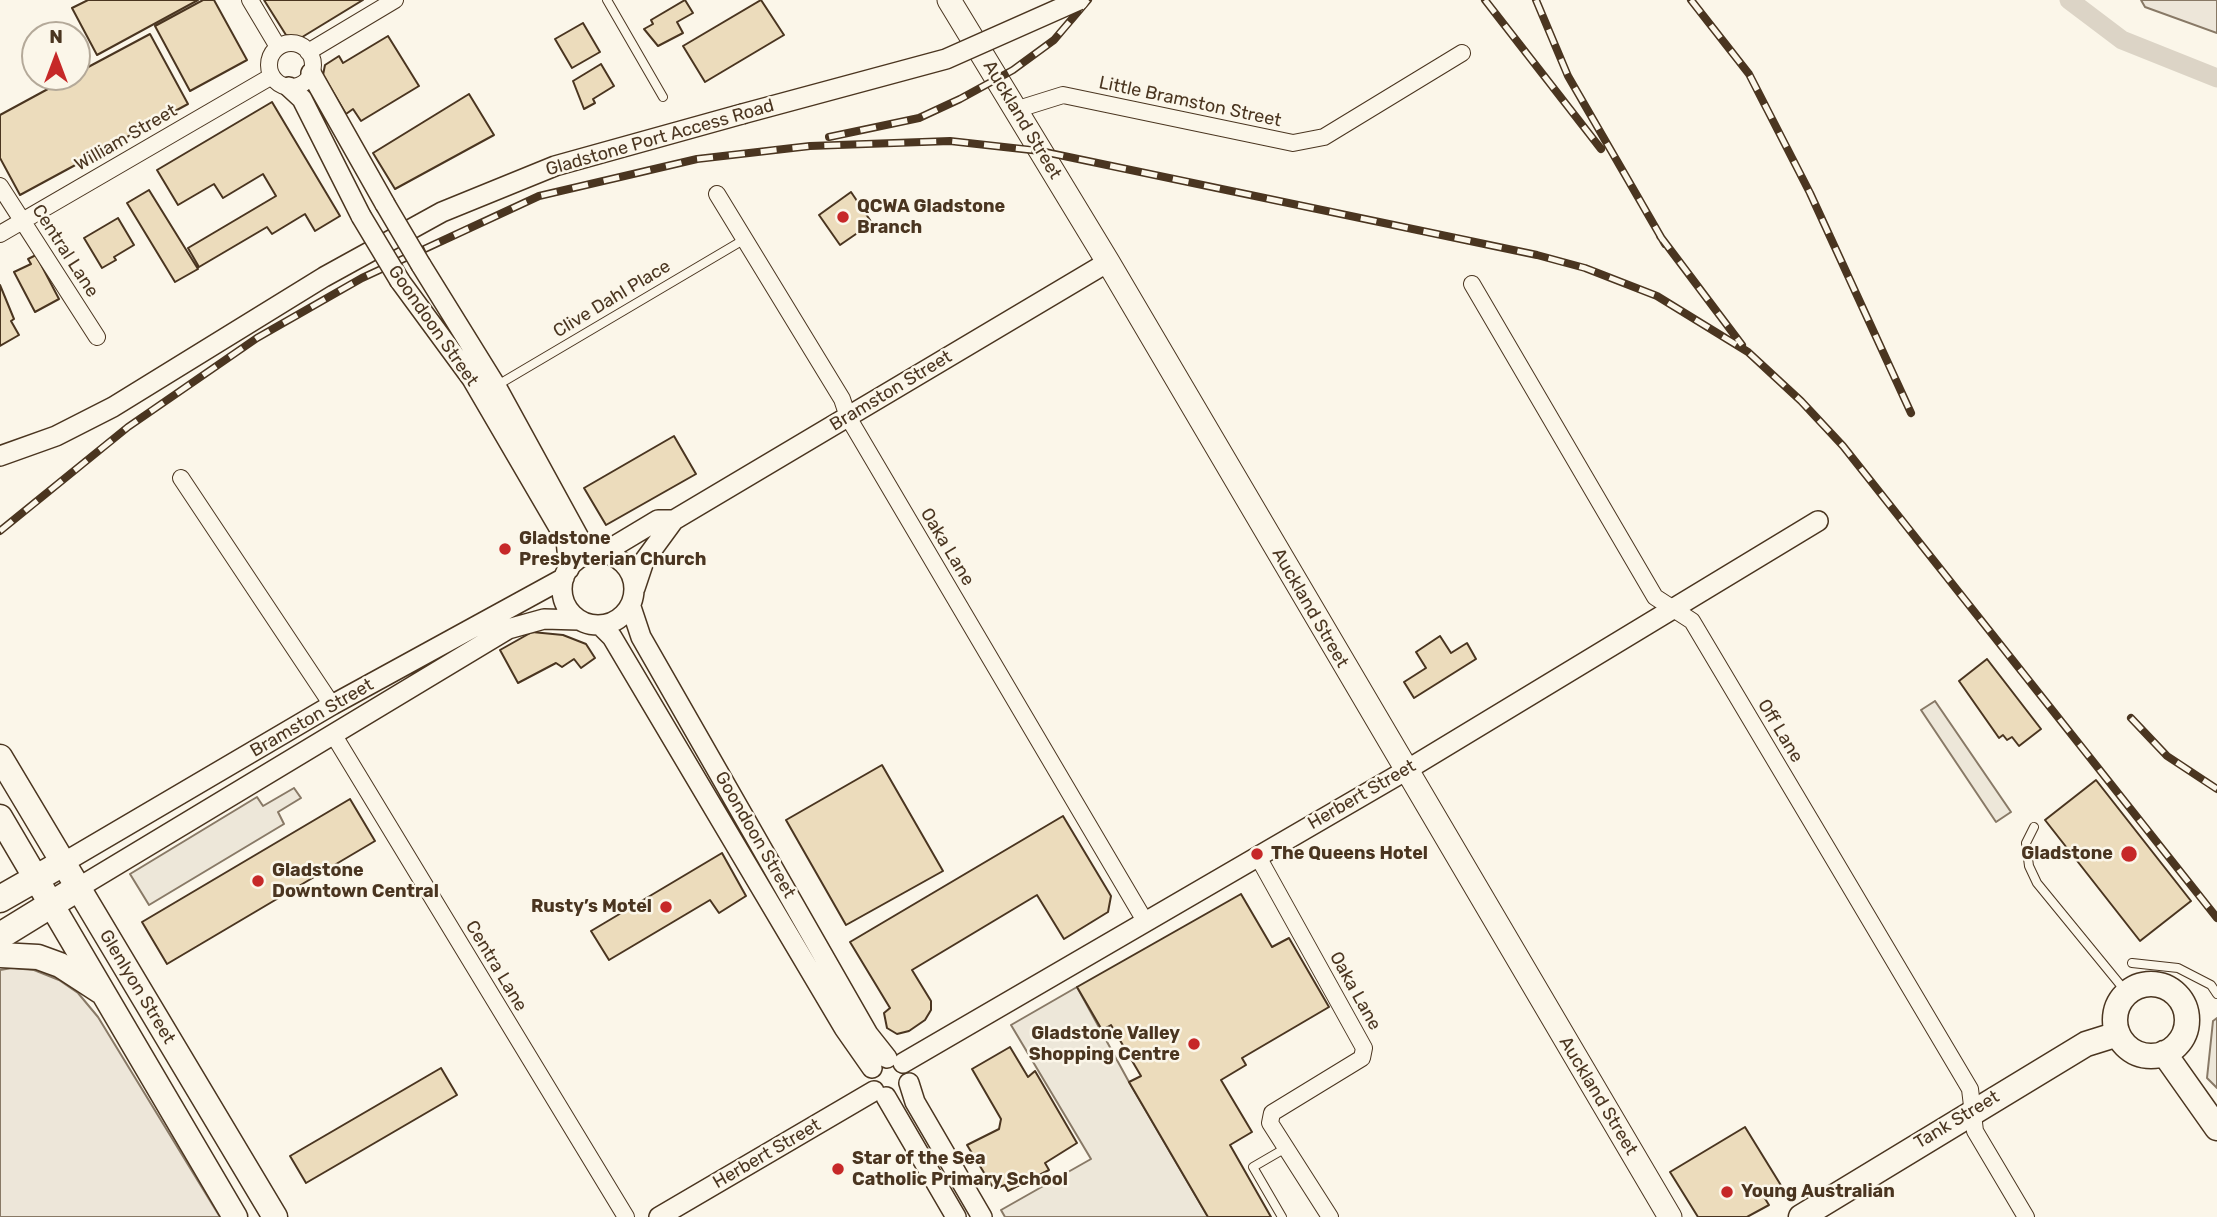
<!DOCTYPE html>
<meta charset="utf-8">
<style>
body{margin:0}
#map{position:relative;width:2217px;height:1217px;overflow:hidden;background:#fbf6e9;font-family:Rubik,sans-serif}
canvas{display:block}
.north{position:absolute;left:21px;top:21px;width:70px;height:70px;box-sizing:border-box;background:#fbf6e9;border:2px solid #b4a999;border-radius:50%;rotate:0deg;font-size:19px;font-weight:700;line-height:28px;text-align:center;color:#4a3520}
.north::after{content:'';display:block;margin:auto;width:24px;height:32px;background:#c62828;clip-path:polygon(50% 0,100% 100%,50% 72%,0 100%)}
</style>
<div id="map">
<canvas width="2217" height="1217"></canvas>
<div class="north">N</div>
</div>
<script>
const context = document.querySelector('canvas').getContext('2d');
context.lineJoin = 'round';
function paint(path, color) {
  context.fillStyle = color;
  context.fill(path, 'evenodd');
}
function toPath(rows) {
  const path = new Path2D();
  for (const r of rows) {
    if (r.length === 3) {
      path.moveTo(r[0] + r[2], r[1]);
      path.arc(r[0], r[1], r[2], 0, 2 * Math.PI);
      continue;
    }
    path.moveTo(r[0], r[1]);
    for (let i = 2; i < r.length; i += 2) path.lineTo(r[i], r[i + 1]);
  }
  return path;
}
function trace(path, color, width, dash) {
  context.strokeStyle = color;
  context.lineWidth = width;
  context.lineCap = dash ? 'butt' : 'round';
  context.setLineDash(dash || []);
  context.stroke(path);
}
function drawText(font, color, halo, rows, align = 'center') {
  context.font = font + ' Rubik,sans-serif';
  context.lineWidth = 5;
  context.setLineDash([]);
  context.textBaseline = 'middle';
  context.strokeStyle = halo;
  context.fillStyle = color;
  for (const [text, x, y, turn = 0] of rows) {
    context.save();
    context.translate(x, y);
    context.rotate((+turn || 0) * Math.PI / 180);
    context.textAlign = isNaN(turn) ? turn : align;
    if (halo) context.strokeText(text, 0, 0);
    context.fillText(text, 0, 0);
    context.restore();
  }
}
const green = toPath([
 [2141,0,2217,0,2217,33,2145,7,2141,0],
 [12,968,34,970,59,980,78,993,98,1017,220,1217,0,1217,0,970,12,968]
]);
paint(green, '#ede6d9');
trace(green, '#887966', 2);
const parking = toPath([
 [1935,701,2011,812,1996,822,1921,710,1935,701],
 [294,788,301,798,278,812,284,824,149,905,130,874,257,797,263,806,294,788],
 [1077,987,1129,1082,1208,1217,1005,1217,1001,1210,1091,1159,1011,1025,1077,987],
 [2217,1018,2217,1088,2207,1078,2213,1021,2217,1018]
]);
paint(parking, '#ede7d9');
trace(parking, '#887966', 2);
trace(toPath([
 [2069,0,2122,40,2217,78]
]), '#dcd4c6', 19);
const building = toPath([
 [88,0,198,0,97,55,72,8,88,0],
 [203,0,214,0,247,60,190,91,155,26,203,0],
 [264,0,363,0,299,39,286,35,264,0],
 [685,0,693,13,677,22,683,33,658,46,644,29,653,24,651,20,685,0],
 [761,0,784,35,705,82,683,46,761,0],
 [583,23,600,52,572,68,555,39,583,23],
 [150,34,188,104,20,195,0,158,0,115,70,77,77,77,77,73,150,34],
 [388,36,419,86,361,121,353,109,346,114,323,75,325,65,339,56,343,63,388,36],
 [601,64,614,86,593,99,595,103,584,109,573,81,601,64],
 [469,94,494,135,395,189,373,153,469,94],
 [272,102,340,216,315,231,305,214,272,234,267,227,199,267,188,248,276,196,263,174,223,198,214,184,178,205,157,170,272,102],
 [149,190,198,269,175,282,127,203,149,190],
 [851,192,872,223,840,245,819,215,851,192],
 [118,218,134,245,114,257,116,260,102,268,84,238,118,218],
 [36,255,59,299,35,312,14,272,31,264,28,259,36,255],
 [0,285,14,319,11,321,19,335,0,346,0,285],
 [674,436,696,474,606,525,584,488,674,436],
 [532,632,563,635,586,644,595,658,581,668,574,659,562,667,556,663,518,683,500,650,532,632],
 [1440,636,1451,653,1467,643,1476,659,1414,698,1404,682,1426,668,1416,652,1440,636],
 [1987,659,2041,729,2019,746,2012,737,2007,740,2003,735,1999,738,1959,681,1987,659],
 [882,765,943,871,846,925,786,820,882,765],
 [2096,780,2191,901,2140,941,2045,820,2096,780],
 [350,799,375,841,167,964,142,922,350,799],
 [1063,816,1111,896,1108,912,1064,939,1037,895,912,970,931,1001,931,1010,925,1020,909,1031,897,1034,887,1028,884,1013,890,1008,850,942,1063,816],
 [722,853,746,896,719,913,710,900,609,960,591,931,722,853],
 [1241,894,1272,947,1289,938,1329,1007,1242,1058,1246,1065,1221,1080,1252,1132,1230,1145,1271,1217,1208,1217,1129,1082,1141,1076,1111,1025,1102,1030,1077,987,1241,894],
 [1010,1047,1028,1077,1035,1071,1077,1143,1045,1163,1049,1170,1008,1191,1005,1185,994,1189,967,1145,999,1129,1001,1119,972,1069,1010,1047],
 [441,1068,457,1095,306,1183,290,1156,441,1068],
 [1745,1127,1782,1187,1764,1197,1769,1205,1747,1217,1698,1217,1670,1172,1745,1127]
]);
paint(building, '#ecdcbc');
trace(building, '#4a3520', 2);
const service = toPath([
 [607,0,663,97],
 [496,386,745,239],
 [2034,827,2026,843,2029,866,2037,883,2127,993],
 [2132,963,2178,968,2211,985,2217,994],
 [1282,1217,1253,1167,1284,1149]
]);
const minor = toPath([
 [250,0,278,47],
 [291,65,22],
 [308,52,395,0],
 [1015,110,1063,95,1293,143,1324,137,1462,53],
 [0,186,97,337],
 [717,194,842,399,848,417,1145,921],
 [0,234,272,76],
 [1472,284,1655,597,1692,621,1836,863,1970,1089,1975,1131,2026,1217],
 [181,478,332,705],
 [333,734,626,1217],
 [1257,855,1364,1048,1362,1058,1272,1113,1270,1123,1330,1217]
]);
const tertiary = toPath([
 [311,73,385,204],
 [289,87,302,99,361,216],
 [421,265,496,386,588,554],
 [400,281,472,379,566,540,569,569],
 [0,456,56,436,113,407,324,277,442,212,555,166,742,114],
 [598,589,36],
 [603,553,658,520,674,520],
 [635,588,644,561,674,520,1108,262],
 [631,607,641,637,868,1034,887,1058],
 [600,625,612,637,844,1028,872,1068],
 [63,863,332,705,564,578],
 [78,888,508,629,544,619,579,620],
 [903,1063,1405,771,1818,521],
 [909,1083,915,1102,982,1217],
 [886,1097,956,1217],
 [659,1217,874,1091]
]);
const secondary = toPath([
 [949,0,1108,262,1670,1217]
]);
const primary = toPath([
 [0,757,275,1217],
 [0,817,235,1217],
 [0,955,38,957,60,965,100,991],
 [2151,1020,36],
 [2164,1053,2217,1128],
 [1801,1217,2086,1044,2118,1034]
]);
const trunk = toPath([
 [0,899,63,863],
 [0,936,78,888]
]);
trace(service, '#4a3520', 10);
trace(minor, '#4a3520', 18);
trace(tertiary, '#4a3520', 22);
trace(secondary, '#4a3520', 25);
trace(primary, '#4a3520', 27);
trace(trunk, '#4a3520', 29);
trace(service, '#fbf6e9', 8);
trace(minor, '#fbf6e9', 16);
trace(tertiary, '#fbf6e9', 19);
trace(secondary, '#fbf6e9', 23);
trace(primary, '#fbf6e9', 24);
trace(trunk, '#fbf6e9', 26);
const rail = toPath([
 [1485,0,1601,149],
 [1536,0,1568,76,1665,244],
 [1691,0,1749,74,1810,193,1911,413],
 [829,137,919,118,960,99,1013,70,1054,40,1088,0],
 [1660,236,1742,345],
 [0,531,128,427,257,338,362,278,539,196,697,159,810,146,950,141,1040,151,1537,255,1585,268,1657,296,1748,352,1801,401,1843,446,2217,918],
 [2131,718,2167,756,2217,789]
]);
trace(rail, '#4a3520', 8);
trace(rail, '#fbf6e9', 5, [16]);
const tertiaryBridge = toPath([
 [742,114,946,59,1079,0],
 [385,204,421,265],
 [361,216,400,281]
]);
trace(tertiaryBridge, '#4a3520', 22, []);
trace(tertiaryBridge, '#fbf6e9', 19);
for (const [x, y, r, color] of [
 [843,217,7,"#c62828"],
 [505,549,7,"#c62828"],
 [1257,854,7,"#c62828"],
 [2129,854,9,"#c62828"],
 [258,881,7,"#c62828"],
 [666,907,7,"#c62828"],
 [1194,1044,7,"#c62828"],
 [838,1169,7,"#c62828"],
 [1727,1192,7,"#c62828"]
]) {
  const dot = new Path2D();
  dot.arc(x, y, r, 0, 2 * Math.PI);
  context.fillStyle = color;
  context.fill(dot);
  trace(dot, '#fbf6e9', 2.5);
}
drawText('18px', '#4a3520', '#fbf6e9', [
 ["Little Bramston Street",1190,102,12],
 ["Auckland Street",1022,120,59],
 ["William Street",126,138,-30],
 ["Gladstone Port Access Road",660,138,-16],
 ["Central Lane",65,251,57],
 ["Clive Dahl Place",612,299,-31],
 ["Goondoon Street",433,326,55],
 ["Bramston Street",891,391,-31],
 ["Oaka Lane",947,547,59],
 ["Auckland Street",1310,608,60],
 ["Bramston Street",312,718,-30],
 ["Off Lane",1780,731,59],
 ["Herbert Street",1362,795,-30],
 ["Goondoon Street",755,835,60],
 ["Centra Lane",496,966,59],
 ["Glenlyon Street",137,987,59],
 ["Oaka Lane",1355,991,61],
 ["Auckland Street",1598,1096,59],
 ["Tank Street",1957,1120,-31],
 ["Herbert Street",767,1154,-30]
]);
drawText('bold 18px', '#4a3520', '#fbf6e9', [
 ["QCWA Gladstone",857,207],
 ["Branch",857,228],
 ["Gladstone",519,539],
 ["Presbyterian Church",519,560],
 ["The Queens Hotel",1271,854],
 ["Gladstone",2113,854,"right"],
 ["Gladstone",272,871],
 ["Downtown Central",272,892],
 ["Rusty’s Motel",652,907,"right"],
 ["Gladstone Valley",1180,1034,"right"],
 ["Shopping Centre",1180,1055,"right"],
 ["Star of the Sea",852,1159],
 ["Catholic Primary School",852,1180],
 ["Young Australian",1741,1192]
], 'left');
</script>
